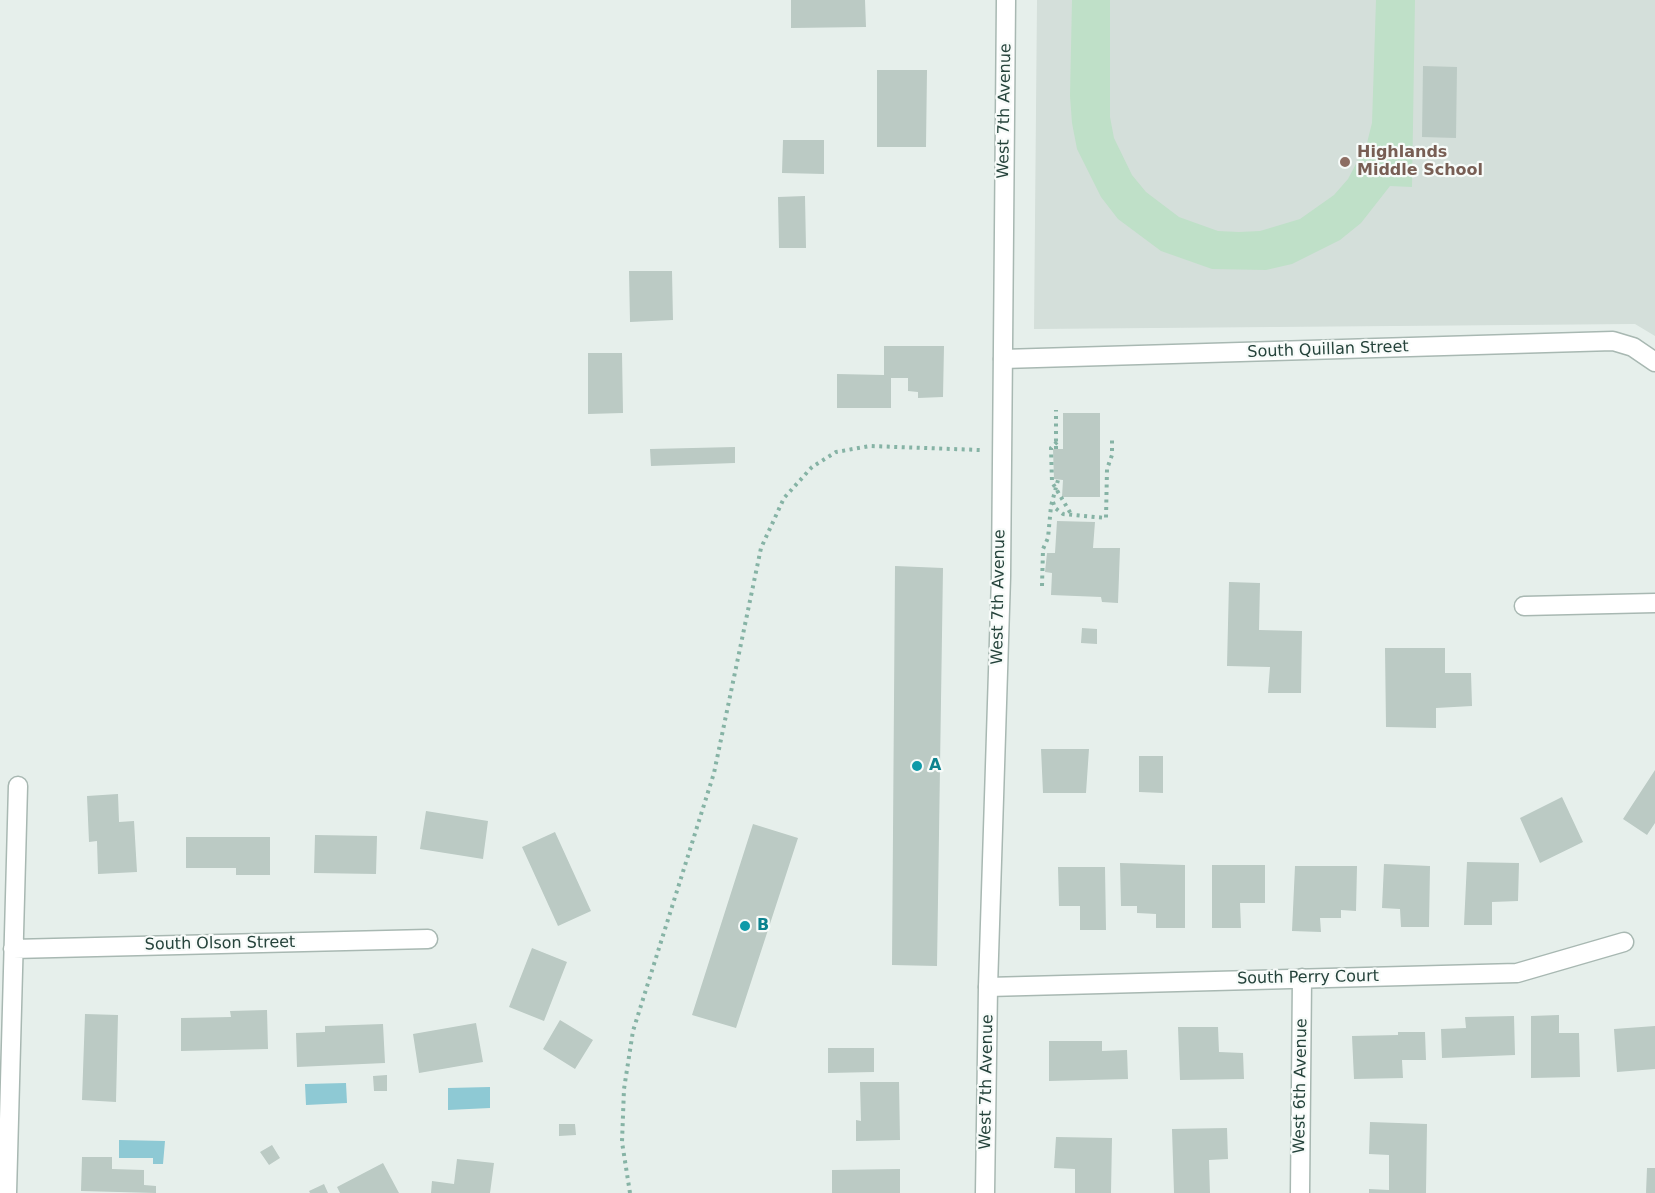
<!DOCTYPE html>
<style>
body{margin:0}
canvas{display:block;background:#e6efeb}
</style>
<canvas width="1655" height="1193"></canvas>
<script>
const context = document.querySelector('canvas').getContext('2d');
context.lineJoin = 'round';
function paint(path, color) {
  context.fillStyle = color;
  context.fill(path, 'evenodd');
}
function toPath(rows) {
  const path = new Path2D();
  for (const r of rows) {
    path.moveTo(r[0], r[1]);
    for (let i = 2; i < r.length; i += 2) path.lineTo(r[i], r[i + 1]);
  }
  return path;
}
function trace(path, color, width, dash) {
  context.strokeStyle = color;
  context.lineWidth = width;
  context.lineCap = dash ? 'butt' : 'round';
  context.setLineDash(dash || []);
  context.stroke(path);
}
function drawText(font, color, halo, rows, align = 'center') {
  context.font = font + ' "DejaVu Sans",sans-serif';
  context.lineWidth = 4.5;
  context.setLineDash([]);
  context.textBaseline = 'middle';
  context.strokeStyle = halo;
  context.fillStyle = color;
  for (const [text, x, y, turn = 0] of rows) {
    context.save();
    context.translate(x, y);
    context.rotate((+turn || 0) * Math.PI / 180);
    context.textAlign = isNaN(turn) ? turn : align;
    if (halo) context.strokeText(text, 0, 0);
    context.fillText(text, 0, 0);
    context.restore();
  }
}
paint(toPath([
 [1037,0,1655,0,1655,336,1635,324,1034,329]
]), '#d4dfda');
paint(toPath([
 [1072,0,1110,0,1110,117,1114,138,1132,175,1146,192,1179,217,1218,231,1239,232,1260,231,1300,219,1334,195,1348,179,1367,143,1372,123,1376,0,1415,0,1412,187,1390,186,1361,223,1340,240,1292,264,1266,270,1212,269,1161,251,1118,219,1101,197,1077,149,1072,123,1070,96]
]), '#bfe0c8');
paint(toPath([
 [346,1083,347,1103,306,1105,305,1084],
 [490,1087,490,1108,448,1110,448,1088],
 [119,1140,165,1141,163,1164,153,1164,153,1158,119,1158]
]), '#8ec9d4');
paint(toPath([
 [791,0,865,0,866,27,791,28],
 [1423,66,1457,67,1456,138,1422,137],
 [877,70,927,70,926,147,877,147],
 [783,140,824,140,824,174,782,173],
 [805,196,806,248,779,248,778,197],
 [629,271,672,271,673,320,630,322],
 [884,346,944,346,943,397,918,398,918,392,908,391,908,378,891,378,891,408,837,408,837,374,884,375],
 [588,353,622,353,623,413,588,414],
 [1063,413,1100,413,1100,497,1062,497,1063,480,1054,479,1053,449,1063,449],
 [735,447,735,463,651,466,650,449],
 [1057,521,1095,522,1093,548,1120,548,1118,603,1102,602,1101,597,1051,595,1052,573,1045,572,1047,553,1055,553],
 [895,566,943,568,937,966,892,965],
 [1229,582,1260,583,1259,630,1302,631,1301,693,1268,693,1270,667,1227,666],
 [1082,628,1097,629,1097,644,1081,643],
 [1385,648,1445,648,1445,673,1471,673,1472,706,1436,708,1436,728,1386,727],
 [1041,749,1089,749,1086,793,1043,793],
 [1139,756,1163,756,1163,793,1139,792],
 [1655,770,1655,823,1647,835,1623,819],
 [118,794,119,822,134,821,137,872,98,874,97,841,89,842,87,796],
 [1562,797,1583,842,1540,863,1520,818],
 [426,811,488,821,483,859,420,849],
 [753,824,798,838,736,1028,692,1015],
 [555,832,591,911,558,926,522,847],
 [315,835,377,836,376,874,314,873],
 [186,837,270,837,270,875,236,875,236,868,186,868],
 [1467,862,1519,863,1518,901,1492,902,1492,925,1464,925],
 [1120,863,1185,865,1185,928,1156,928,1156,914,1137,913,1137,906,1121,906],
 [1384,864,1430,866,1429,927,1401,927,1400,909,1382,908],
 [1212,865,1265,865,1265,903,1240,903,1241,928,1212,928],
 [1295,866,1357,866,1356,911,1341,910,1341,918,1320,918,1321,932,1292,931],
 [1058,867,1105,867,1106,930,1080,930,1080,906,1059,906],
 [532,948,567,962,544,1021,509,1007],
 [267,1010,268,1049,181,1051,181,1018,231,1017,230,1011],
 [85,1014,118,1015,116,1102,82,1100],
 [1559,1015,1559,1033,1579,1033,1580,1077,1531,1078,1531,1016],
 [1514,1016,1515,1055,1442,1058,1441,1029,1466,1028,1465,1017],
 [560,1020,593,1040,575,1069,543,1049],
 [476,1023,483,1062,419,1073,413,1034],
 [383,1024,385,1063,297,1067,296,1033,325,1032,325,1026],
 [1655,1026,1655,1069,1617,1072,1614,1029],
 [1178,1027,1218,1027,1219,1052,1243,1053,1244,1079,1180,1080],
 [1398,1032,1425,1032,1426,1060,1402,1060,1403,1078,1354,1079,1352,1036,1398,1035],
 [1049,1041,1102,1041,1102,1051,1127,1050,1128,1079,1049,1081],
 [828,1048,874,1048,874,1072,828,1073],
 [387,1075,387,1091,374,1091,373,1076],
 [860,1082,899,1082,900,1140,856,1141,856,1120,861,1121],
 [1370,1122,1427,1124,1426,1193,1369,1193,1369,1189,1389,1190,1389,1155,1369,1154],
 [559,1124,575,1124,576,1135,559,1136],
 [1227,1128,1228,1159,1209,1160,1210,1193,1174,1193,1172,1129],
 [1056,1137,1112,1138,1111,1193,1075,1193,1075,1169,1054,1168],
 [272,1145,280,1158,269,1165,260,1152],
 [82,1157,112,1157,112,1169,144,1170,144,1185,156,1186,156,1193,81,1191],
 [457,1159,494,1163,490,1193,431,1193,432,1181,454,1184],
 [383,1163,399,1193,340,1193,337,1187],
 [1647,1168,1655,1168,1655,1193,1646,1193],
 [900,1169,900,1193,832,1193,832,1170],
 [324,1184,328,1193,310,1193,309,1191]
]), '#bbcac4');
const minor = toPath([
 [1003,359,1613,341,1633,347,1655,362],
 [1524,606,1655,603],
 [13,949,428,939],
 [988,987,1517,973,1624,942],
 [7,1193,18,786],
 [1300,1193,1302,978]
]);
const tertiary = toPath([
 [985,1193,988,987,1001,577,1006,0]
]);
trace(minor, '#a8b8b2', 21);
trace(tertiary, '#a8b8b2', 21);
trace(toPath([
 [1057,442,1051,448,1052,482,1071,514],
 [1056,449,1056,410],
 [1053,502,1055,508,1063,514,1106,518,1107,469,1112,455,1112,438],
 [1042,586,1043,549,1048,538,1051,506,1058,480],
 [630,1193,622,1142,624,1089,633,1031,714,773,761,548,784,498,812,467,836,452,870,446,980,450]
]), '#86b3a5', 4, [3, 4.5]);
trace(minor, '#fff', 18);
trace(tertiary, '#fff', 18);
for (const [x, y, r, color] of [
 [1345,162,6,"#8d6e63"],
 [917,766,6,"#0f9aa8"],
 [745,926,6,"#0f9aa8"]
]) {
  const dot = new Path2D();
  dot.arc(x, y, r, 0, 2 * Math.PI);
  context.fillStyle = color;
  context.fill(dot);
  trace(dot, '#f7fbf9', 2);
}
drawText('16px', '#24423a', '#f7fbf9', [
 ["West 7th Avenue",1005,111,-89],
 ["South Quillan Street",1328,350,-2],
 ["West 7th Avenue",999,597,-89],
 ["South Olson Street",220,944,-1],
 ["South Perry Court",1308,978,-1],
 ["West 7th Avenue",987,1082,-89],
 ["West 6th Avenue",1301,1086,-89]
]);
drawText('bold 16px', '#785e54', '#f7fbf9', [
 ["Highlands",1357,153],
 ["Middle School",1357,171]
], 'left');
drawText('bold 16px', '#0d838f', '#f7fbf9', [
 ["A",929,766],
 ["B",757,926]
], 'left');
</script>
